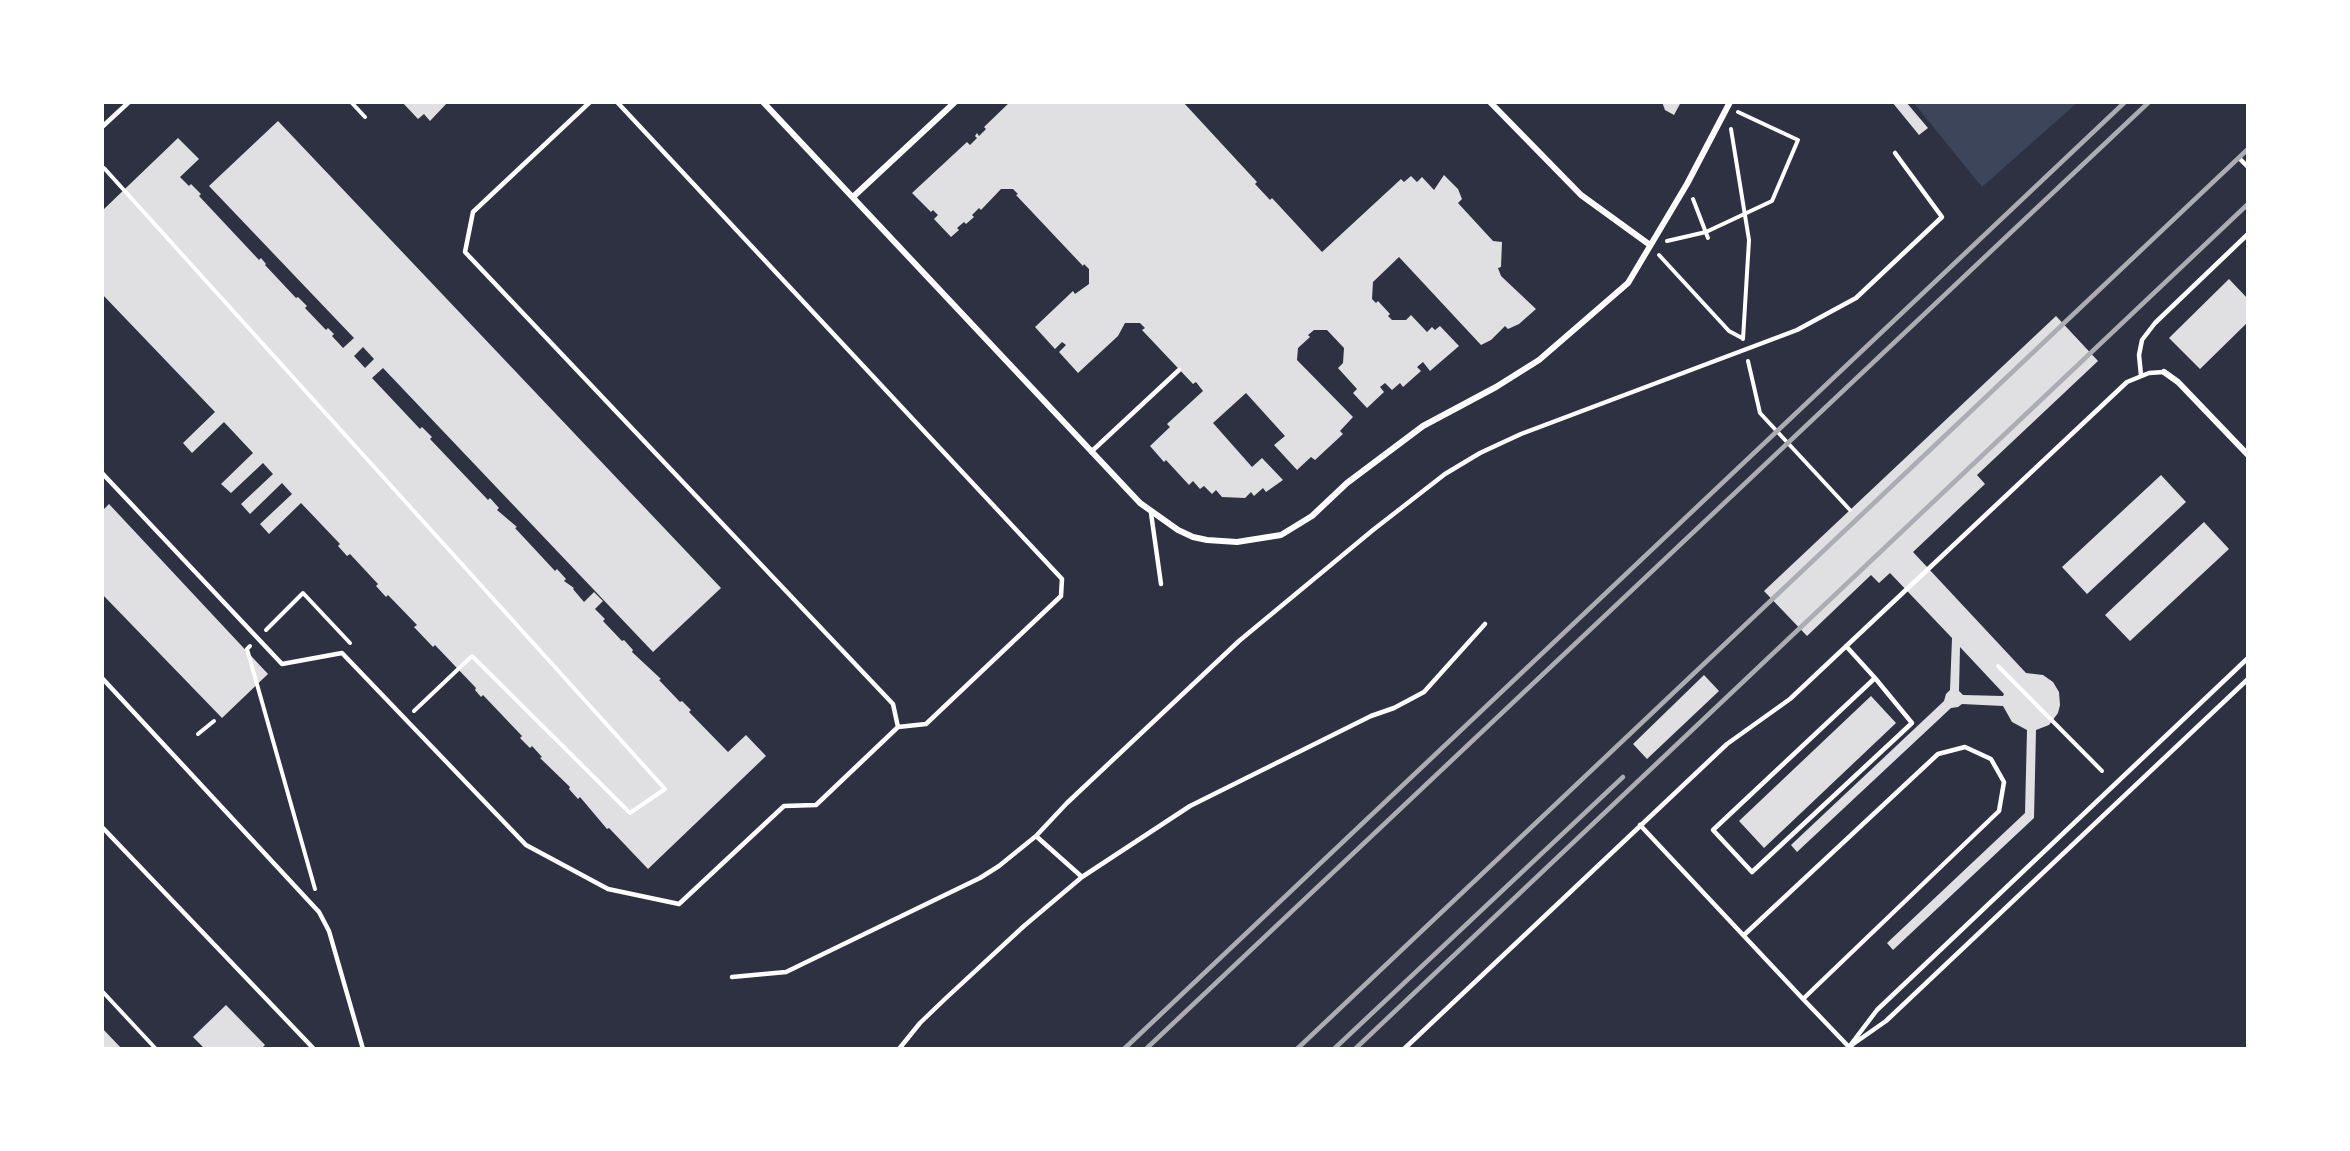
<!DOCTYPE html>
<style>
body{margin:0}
#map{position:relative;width:2350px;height:1151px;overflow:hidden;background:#2d3142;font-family:"Fira Sans Condensed",sans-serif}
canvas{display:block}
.frame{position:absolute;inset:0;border:104px solid #fff;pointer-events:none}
</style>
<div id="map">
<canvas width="2350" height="1151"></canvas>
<div class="frame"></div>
</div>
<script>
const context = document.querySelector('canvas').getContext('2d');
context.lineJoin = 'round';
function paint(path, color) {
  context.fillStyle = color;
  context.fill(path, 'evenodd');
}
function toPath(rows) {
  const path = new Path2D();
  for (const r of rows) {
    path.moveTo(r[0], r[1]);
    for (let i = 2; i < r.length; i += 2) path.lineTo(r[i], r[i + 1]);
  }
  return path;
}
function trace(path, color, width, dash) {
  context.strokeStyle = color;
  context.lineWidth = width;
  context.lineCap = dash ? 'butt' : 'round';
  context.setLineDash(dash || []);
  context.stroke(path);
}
paint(toPath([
 [1913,102,2078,102,1982,187]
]), '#3c4559');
paint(toPath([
 [402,102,448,102,430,121,424,114,418,119],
 [1010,102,1183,102,1257,182,1255,184,1270,200,1272,198,1322,252,1401,179,1404,182,1411,176,1417,182,1422,177,1434,190,1444,175,1458,189,1462,199,1458,203,1493,241,1502,242,1501,267,1498,268,1501,276,1536,309,1519,324,1508,329,1505,326,1491,340,1481,345,1399,257,1373,282,1372,299,1376,303,1378,301,1390,314,1388,316,1392,320,1406,320,1411,315,1427,332,1432,327,1435,330,1440,326,1459,346,1430,371,1423,362,1417,367,1421,371,1403,387,1400,383,1392,390,1385,383,1380,387,1384,392,1367,408,1353,393,1357,389,1338,368,1343,363,1344,348,1327,330,1314,330,1308,335,1310,337,1298,348,1297,360,1353,417,1340,431,1343,434,1315,460,1311,457,1297,470,1274,445,1285,436,1246,393,1213,423,1252,467,1262,458,1283,480,1266,492,1263,488,1254,496,1251,492,1245,498,1222,497,1216,490,1212,494,1204,486,1200,489,1193,481,1189,485,1166,460,1164,462,1150,446,1170,427,1167,424,1203,391,1196,382,1193,384,1142,330,1145,328,1140,323,1125,323,1118,336,1078,373,1059,352,1066,345,1062,342,1055,349,1035,327,1073,291,1075,294,1089,284,1089,269,1084,264,1083,266,1016,195,1018,194,1013,189,1001,189,981,210,979,208,972,215,974,217,966,224,964,222,957,228,959,230,951,237,934,219,938,215,933,210,931,212,912,193,967,142,970,145,977,138,975,136,977,133,979,136,986,129,984,127],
 [1662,102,1681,102,1674,115,1665,110],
 [1892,102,1906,102,1928,128,1919,135],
 [278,121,721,588,653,652,383,368,372,378,420,429,422,427,432,437,430,439,488,500,490,498,499,508,497,510,517,527,515,528,555,571,557,569,566,579,564,581,574,588,573,589,584,602,594,592,603,601,595,609,605,619,603,621,622,641,624,640,633,650,632,652,661,679,659,680,680,702,682,701,691,710,689,712,728,752,746,735,766,756,648,869,609,828,607,829,580,797,578,799,569,789,570,787,540,758,542,757,532,746,530,748,520,738,522,736,483,695,481,697,475,690,476,688,435,645,433,647,414,627,417,625,388,595,386,597,376,586,378,584,350,554,347,556,338,546,340,544,301,503,269,534,260,524,292,494,282,483,250,514,241,504,273,474,263,463,231,493,221,484,253,453,224,422,192,453,183,443,215,412,102,294,102,207,104,209,178,138,199,159,180,177,189,186,191,184,201,194,199,196,259,260,261,258,266,264,265,265,296,298,298,297,307,306,305,308,326,330,328,328,334,334,332,336,343,348,354,338,209,186],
 [363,347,374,359,365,368,354,356],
 [2229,279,2248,299,2248,322,2200,369,2169,338],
 [2056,316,2098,361,1977,475,1985,484,1913,552,2026,673,2043,675,2053,682,2059,692,2060,705,2058,713,2049,725,2036,730,2034,818,1893,950,1887,943,2025,813,2027,730,2012,722,2003,706,1962,704,1958,707,1951,708,1797,852,1791,845,1944,701,1946,694,1950,690,1952,638,1890,573,1879,583,1871,575,1807,636,1764,591],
 [1960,647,2004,694,2003,696,1963,695,1959,691],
 [2161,475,2186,502,2087,594,2062,567],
 [109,504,268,674,222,718,102,594,102,511],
 [2204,522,2229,549,2130,641,2105,615],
 [1704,675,1719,691,1647,759,1633,744],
 [1871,696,1896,723,1764,848,1739,821],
 [226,1005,265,1045,261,1049,205,1049,193,1037],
 [102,1028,122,1049,102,1049]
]), '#e0e0e3');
trace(toPath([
 [351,102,365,117],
 [1731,129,1749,240,1743,339],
 [104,168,665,789,630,813,472,656,414,711],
 [1693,199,1708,238],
 [1667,241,1706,232,1772,201,1798,140,1738,112],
 [1659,255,1729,331,1742,338],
 [1748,361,1760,413,1850,510],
 [266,630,303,593,350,643],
 [250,646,247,649,315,889],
 [1998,666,2102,771],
 [198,734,214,721],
 [102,991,156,1049]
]), '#fff', 4);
trace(toPath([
 [590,102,473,212,465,252,893,704,898,727],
 [102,127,129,102],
 [2239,158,2248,167],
 [2141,375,2139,355,2142,340,2155,323,2248,234],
 [1091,452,1179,370],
 [102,473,282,664,342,653,526,845,608,889,679,904,784,806,816,805,898,727,926,724,1061,596,1062,579,617,102],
 [1151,513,1161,584],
 [1846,646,1875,678,1912,723,1752,872,1713,830,1875,678],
 [102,678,319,912,329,931,363,1049],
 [1640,825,1803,999,1849,1047,1854,1049],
 [102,827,314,1049],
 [1036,836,1082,877],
 [1744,935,1938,754,1965,747,1991,759,2004,782,1999,811,1803,999],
 [732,977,786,972,980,878,999,866,1036,836,1067,803,1239,641,1373,530,1445,474,1480,453,1521,434,1797,330,1856,298,1942,217,1895,153],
 [1849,1047,1877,1010,2248,658],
 [899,1049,920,1023,945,999,1024,926,1082,877,1190,806,1371,716,1394,708,1424,692,1485,624],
 [1404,1049,1727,744,1790,699,2127,382,2149,373,2164,372],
 [1846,1049,1886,1021,2248,679]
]), '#fff', 4.5);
trace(toPath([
 [763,102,1140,503,1178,530,1193,537,1207,540,1237,542,1281,535,1312,516,1347,483,1423,426,1496,387,1539,360,1628,283,1687,184,1730,102],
 [1490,102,1581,195,1650,245],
 [853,197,955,102],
 [2164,372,2178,382,2248,455]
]), '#fff', 6);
trace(toPath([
 [1124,1049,2125,102],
 [1146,1049,2149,102],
 [1297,1049,2248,149],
 [1334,1049,1623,777],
 [1355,1049,2248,204]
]), '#abadb3', 4.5);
</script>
